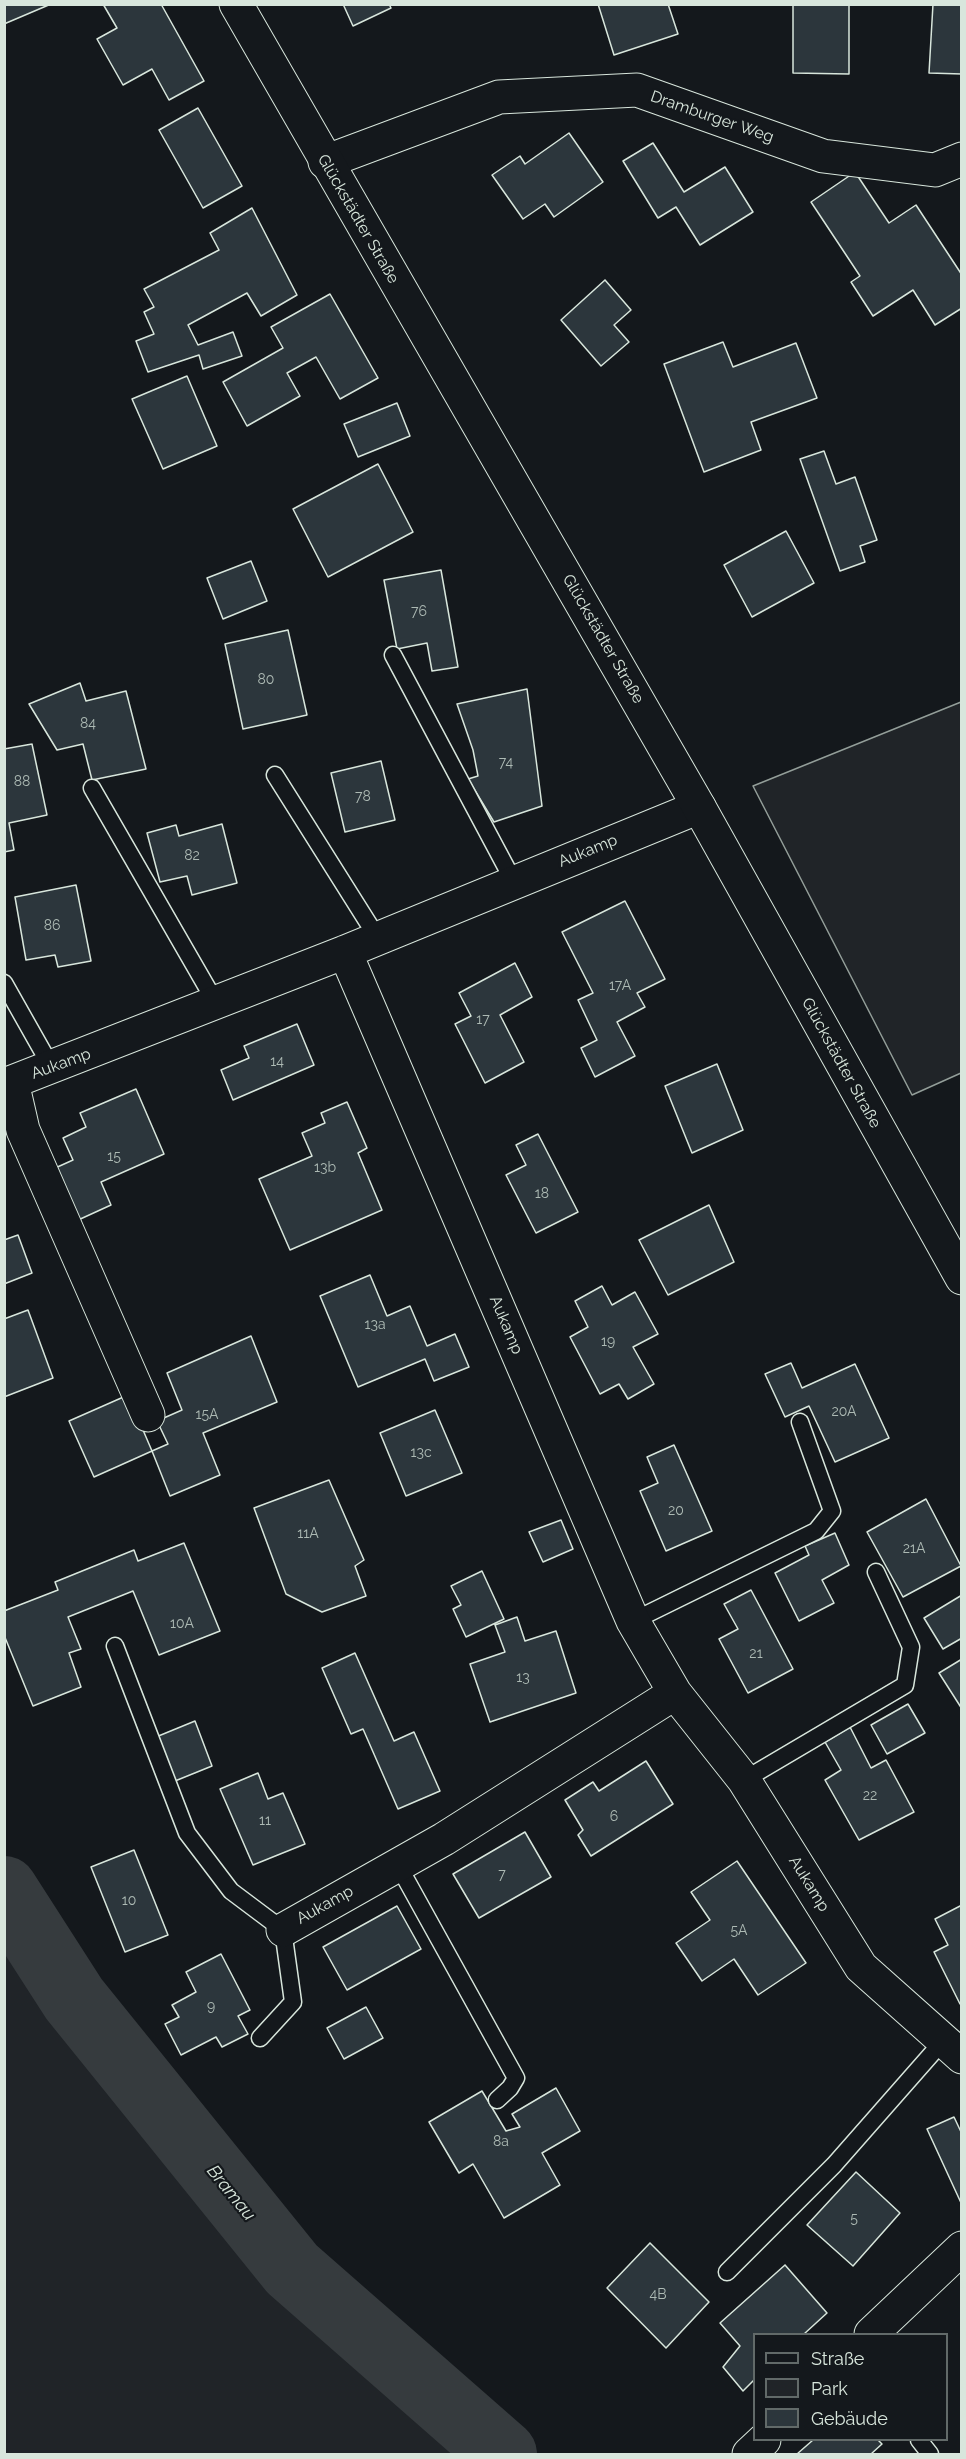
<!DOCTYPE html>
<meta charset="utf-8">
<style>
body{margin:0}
#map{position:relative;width:966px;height:2459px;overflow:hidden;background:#14181c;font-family:Raleway,sans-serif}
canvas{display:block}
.frame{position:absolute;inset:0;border:6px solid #d8e6dc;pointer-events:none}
.legend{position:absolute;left:753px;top:2333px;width:195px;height:108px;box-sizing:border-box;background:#14181c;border:2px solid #626a69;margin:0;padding:8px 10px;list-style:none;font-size:18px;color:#d8e6dc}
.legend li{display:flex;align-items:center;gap:12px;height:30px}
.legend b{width:30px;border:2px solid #626a69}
</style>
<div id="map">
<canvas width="966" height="2459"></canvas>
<div class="frame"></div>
<ul class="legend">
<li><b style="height:8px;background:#14181c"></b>Straße</li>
<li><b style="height:16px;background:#202428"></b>Park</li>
<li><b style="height:16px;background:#2c363c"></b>Gebäude</li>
</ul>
</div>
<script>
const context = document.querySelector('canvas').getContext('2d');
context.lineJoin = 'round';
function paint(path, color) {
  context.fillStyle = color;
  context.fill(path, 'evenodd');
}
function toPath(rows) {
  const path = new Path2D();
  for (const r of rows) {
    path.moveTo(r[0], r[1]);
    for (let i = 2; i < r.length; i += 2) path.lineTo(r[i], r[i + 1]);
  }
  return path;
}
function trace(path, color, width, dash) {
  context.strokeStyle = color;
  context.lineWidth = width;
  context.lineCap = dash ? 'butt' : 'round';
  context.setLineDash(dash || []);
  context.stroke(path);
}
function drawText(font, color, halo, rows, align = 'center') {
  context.font = font + ' Raleway,sans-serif';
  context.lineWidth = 4.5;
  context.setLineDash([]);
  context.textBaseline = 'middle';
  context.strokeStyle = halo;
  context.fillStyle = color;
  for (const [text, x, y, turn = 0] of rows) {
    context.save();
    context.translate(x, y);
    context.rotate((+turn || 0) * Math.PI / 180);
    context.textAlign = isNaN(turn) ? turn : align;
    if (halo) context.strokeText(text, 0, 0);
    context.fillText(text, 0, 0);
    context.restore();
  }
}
const green = toPath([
 [961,702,961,1073,912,1095,753,786,961,702],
 [5,1904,67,2004,287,2276,490,2454,5,2454,5,1904]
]);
paint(green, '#202428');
trace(green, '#939e99', 1.5);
trace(toPath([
 [4,1890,74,1999,292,2269,503,2454]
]), '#363b3e', 68);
const building = toPath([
 [4,4,51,4,4,24,4,4],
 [103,4,161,4,204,81,169,100,152,69,123,85,97,39,117,28,103,4],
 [343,4,389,4,391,8,353,26,343,4],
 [598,4,668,4,678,34,614,55,598,4],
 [793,4,849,4,849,74,793,73,793,4],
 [933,4,962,4,962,74,929,73,933,4],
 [198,108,242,186,203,208,159,130,198,108],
 [569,133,603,182,554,217,545,204,523,219,492,175,520,156,525,164,569,133],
 [653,143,684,192,725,167,753,212,700,245,676,207,658,218,623,161,653,143],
 [855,172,889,223,916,205,962,275,962,308,935,325,913,290,873,316,851,282,860,276,811,202,855,172],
 [252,208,297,295,261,316,247,293,188,325,198,345,233,332,242,356,203,369,199,355,148,372,136,341,154,334,144,312,154,307,144,289,219,250,210,233,252,208],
 [605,280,631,310,614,325,629,342,601,366,561,320,605,280],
 [330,294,378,378,340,399,316,357,287,373,300,396,247,426,223,382,283,348,271,327,330,294],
 [723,342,733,367,796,343,817,398,751,422,761,450,704,472,664,364,723,342],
 [187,376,217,446,163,469,132,399,187,376],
 [397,403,410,436,358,457,344,424,397,403],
 [824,451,836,484,855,477,877,540,860,546,865,562,840,571,800,459,824,451],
 [378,464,413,532,328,577,293,509,378,464],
 [786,531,814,583,752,617,724,565,786,531],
 [251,561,267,601,223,619,207,578,251,561],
 [441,570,458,667,432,671,427,643,397,649,384,580,441,570],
 [288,630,307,715,243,729,225,644,288,630],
 [80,683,86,701,126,691,146,769,92,780,83,744,57,750,29,704,80,683],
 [527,689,542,806,494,822,468,779,478,776,473,750,457,704,527,689],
 [32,744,47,815,9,823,14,850,4,852,4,749,32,744],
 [381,761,395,820,345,832,331,773,381,761],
 [222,824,237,883,192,895,187,876,160,882,147,833,176,825,179,836,222,824],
 [76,885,91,961,58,967,55,955,26,960,15,897,76,885],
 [625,901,665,979,637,993,645,1007,617,1022,635,1056,595,1077,581,1048,597,1040,578,1000,593,993,562,932,625,901],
 [515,963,532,997,500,1015,524,1062,485,1083,455,1024,471,1016,459,993,515,963],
 [297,1024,314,1065,233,1100,221,1070,249,1058,244,1046,297,1024],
 [717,1064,743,1130,692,1153,665,1086,717,1064],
 [136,1089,164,1154,101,1182,111,1205,76,1221,53,1169,73,1160,63,1138,86,1127,80,1113,136,1089],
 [347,1102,367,1148,358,1153,382,1210,290,1250,259,1179,312,1156,302,1133,325,1123,321,1113,347,1102],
 [538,1134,578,1212,536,1233,506,1175,526,1165,516,1145,538,1134],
 [709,1205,734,1262,668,1295,639,1240,709,1205],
 [18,1235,32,1273,4,1284,4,1240,18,1235],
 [370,1275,387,1316,410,1306,427,1346,455,1334,469,1367,434,1381,425,1359,358,1387,320,1296,370,1275],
 [602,1286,612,1305,635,1292,658,1334,633,1347,654,1384,628,1399,619,1384,600,1394,570,1337,588,1327,575,1301,602,1286],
 [28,1310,53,1378,4,1397,4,1319,28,1310],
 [251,1336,277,1402,203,1433,220,1475,170,1496,152,1451,168,1444,157,1421,182,1410,167,1373,251,1336],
 [791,1363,802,1388,855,1364,889,1438,835,1462,809,1406,785,1417,765,1374,791,1363],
 [128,1395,152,1451,94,1477,69,1421,128,1395],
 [435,1410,462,1473,406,1496,380,1433,435,1410],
 [674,1445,712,1531,666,1551,640,1491,658,1483,647,1457,674,1445],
 [329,1480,364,1560,355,1566,366,1596,322,1612,286,1594,254,1508,329,1480],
 [926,1499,961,1566,903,1597,867,1532,926,1499],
 [561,1520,573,1549,543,1562,529,1532,561,1520],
 [835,1533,849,1565,822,1580,834,1603,799,1621,775,1573,809,1555,805,1546,835,1533],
 [184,1543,220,1631,159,1655,133,1591,68,1617,81,1649,69,1653,81,1687,33,1706,4,1635,4,1611,58,1590,55,1582,134,1550,138,1561,184,1543],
 [482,1571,504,1619,466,1637,453,1609,461,1605,451,1586,482,1571],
 [751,1590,793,1669,748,1693,719,1639,738,1629,724,1604,751,1590],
 [962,1595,962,1638,943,1649,924,1618,962,1595],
 [517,1617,525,1641,556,1631,576,1693,490,1722,470,1664,505,1652,495,1625,517,1617],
 [355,1653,394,1741,414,1732,440,1791,398,1809,363,1729,351,1734,322,1668,355,1653],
 [962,1659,962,1709,939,1673,962,1659],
 [908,1704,925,1733,887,1754,871,1725,908,1704],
 [195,1721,212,1766,175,1781,156,1737,195,1721],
 [850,1727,871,1768,886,1760,914,1812,859,1840,825,1780,841,1770,825,1742,850,1727],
 [646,1761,673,1804,591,1856,578,1835,583,1830,565,1800,593,1782,599,1791,646,1761],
 [258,1773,268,1799,283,1793,305,1844,253,1865,220,1789,258,1773],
 [525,1832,551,1877,479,1918,453,1874,525,1832],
 [134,1850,168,1935,125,1952,91,1867,134,1850],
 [737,1861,806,1963,758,1995,734,1959,702,1981,676,1943,710,1920,691,1892,737,1861],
 [962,1905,962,2003,960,2004,934,1952,948,1945,935,1919,962,1905],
 [397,1906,421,1949,347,1990,323,1947,397,1906],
 [221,1954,250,2010,238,2016,248,2034,222,2047,216,2037,181,2055,165,2024,179,2017,172,2005,196,1992,186,1972,221,1954],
 [366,2007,383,2038,344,2059,327,2028,366,2007],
 [556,2088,580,2131,542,2153,560,2185,504,2218,473,2164,459,2173,429,2122,482,2091,506,2131,520,2127,512,2114,556,2088],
 [954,2117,962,2134,962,2205,927,2129,954,2117],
 [856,2172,900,2213,853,2266,807,2225,856,2172],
 [650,2243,709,2302,666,2348,607,2288,650,2243],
 [785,2265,827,2313,804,2334,754,2334,754,2380,743,2391,723,2367,740,2346,720,2323,785,2265],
 [813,2440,878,2440,882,2444,871,2454,797,2454,813,2440]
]);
paint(building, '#2c363c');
trace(building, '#d8e6dc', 1.5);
const lane = toPath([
 [393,655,514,882],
 [275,775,377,937],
 [92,788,216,1003],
 [4,983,52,1068],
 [633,1621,816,1531,832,1511,800,1422],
 [115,1646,187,1833,231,1891,283,1930,293,2002,260,2038],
 [744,1780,905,1685,911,1647,876,1572],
 [398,1865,516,2078,510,2088,497,2100],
 [727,2272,834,2165,943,2041],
 [919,2440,930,2454]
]);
const street = toPath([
 [325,162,499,97,637,90,823,156,935,170,962,159],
 [148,1415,23,1130,12,1082,345,952,699,807],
 [675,1693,744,1780,861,1967,962,2057],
 [283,1930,444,1839,675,1693,633,1621,345,952],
 [871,2334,962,2248],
 [749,2454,764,2440]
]);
const secondary = toPath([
 [236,4,699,807,962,1278]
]);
trace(lane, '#d8e6dc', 19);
trace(street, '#d8e6dc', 35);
trace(secondary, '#d8e6dc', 35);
trace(lane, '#14181c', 16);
trace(street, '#14181c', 33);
trace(secondary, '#14181c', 33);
drawText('14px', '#adbab4', null, [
 ["76",419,612],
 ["80",266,680],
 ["84",88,724],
 ["74",506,763],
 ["88",22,782],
 ["78",363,797],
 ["82",192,856],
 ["86",52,926],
 ["17A",620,986],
 ["17",483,1020],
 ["14",277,1062],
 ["15",114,1157],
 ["13b",325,1168],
 ["18",542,1194],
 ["13a",375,1325],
 ["19",608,1342],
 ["20A",844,1412],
 ["15A",207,1415],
 ["13c",421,1453],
 ["20",676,1511],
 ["11A",308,1534],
 ["21A",914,1549],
 ["10A",182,1624],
 ["21",756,1654],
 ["13",523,1678],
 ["22",870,1796],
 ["6",614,1817],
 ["11",265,1821],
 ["7",502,1875],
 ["10",129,1901],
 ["5A",739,1931],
 ["9",211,2007],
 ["8a",501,2142],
 ["5",854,2219],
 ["4B",658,2295]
]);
drawText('16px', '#d8e6dc', '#14181c', [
 ["Dramburger Weg",712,117,19],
 ["Glückstädter Straße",358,219,60],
 ["Glückstädter Straße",603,639,60],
 ["Aukamp",588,851,-22],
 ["Glückstädter Straße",841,1063,61],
 ["Aukamp",61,1064,-20],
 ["Aukamp",506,1325,67],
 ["Aukamp",809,1884,58],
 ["Aukamp",325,1905,-29]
]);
drawText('italic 18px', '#d8e6dc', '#14181c', [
 ["Bramau",231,2193,51]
]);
</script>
